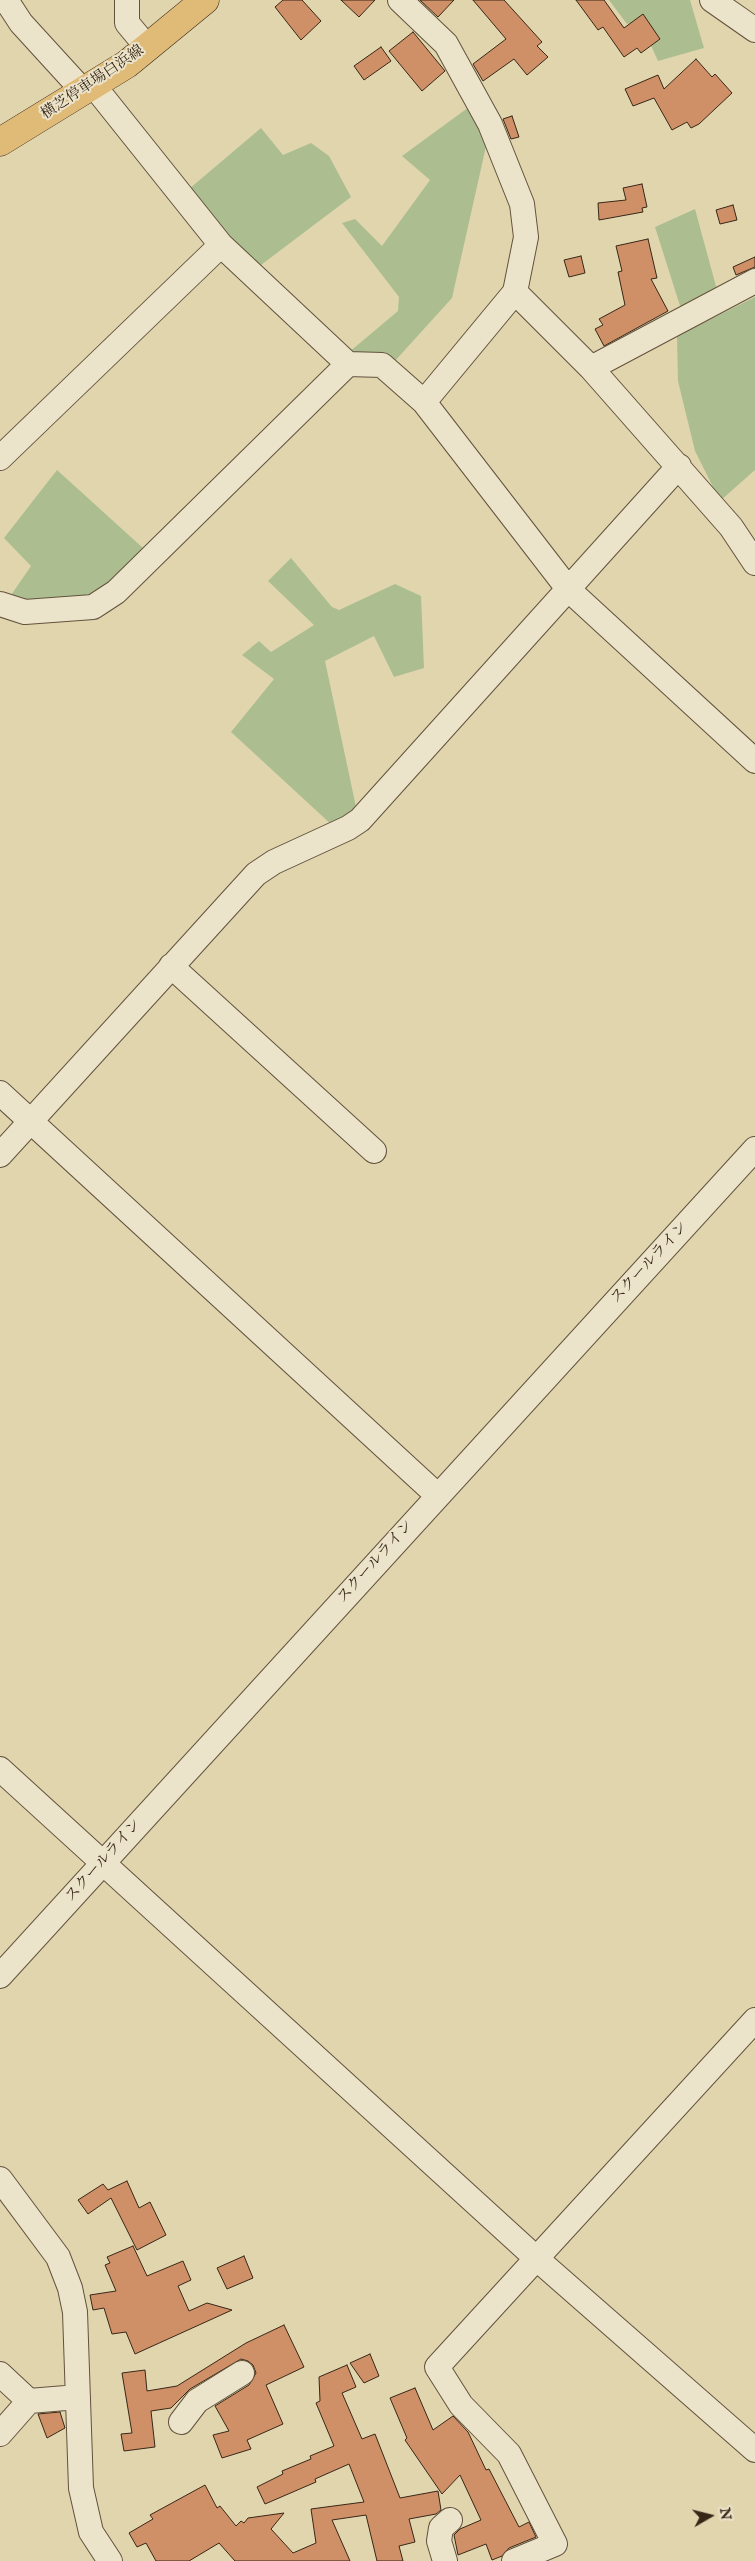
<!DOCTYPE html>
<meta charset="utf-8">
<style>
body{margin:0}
#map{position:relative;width:755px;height:2561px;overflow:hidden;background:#e1d5ae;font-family:"IM FELL English",serif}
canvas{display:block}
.north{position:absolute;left:685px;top:2491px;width:50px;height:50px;-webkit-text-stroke:4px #ece4ca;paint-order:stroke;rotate:82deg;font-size:14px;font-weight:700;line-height:20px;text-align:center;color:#372717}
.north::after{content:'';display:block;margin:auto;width:18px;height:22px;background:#372717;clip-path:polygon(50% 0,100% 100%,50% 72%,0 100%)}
</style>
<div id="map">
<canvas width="755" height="2561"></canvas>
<div class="north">N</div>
</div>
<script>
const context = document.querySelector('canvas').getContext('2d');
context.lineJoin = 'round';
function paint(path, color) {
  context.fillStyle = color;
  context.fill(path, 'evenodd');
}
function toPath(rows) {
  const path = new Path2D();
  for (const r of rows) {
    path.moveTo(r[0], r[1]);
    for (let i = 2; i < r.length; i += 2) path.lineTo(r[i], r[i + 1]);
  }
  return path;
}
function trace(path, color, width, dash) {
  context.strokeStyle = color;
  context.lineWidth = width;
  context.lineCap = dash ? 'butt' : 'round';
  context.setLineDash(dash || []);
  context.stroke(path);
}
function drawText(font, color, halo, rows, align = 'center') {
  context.font = font + ' "IM FELL English","Noto Serif JP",serif';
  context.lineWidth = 4;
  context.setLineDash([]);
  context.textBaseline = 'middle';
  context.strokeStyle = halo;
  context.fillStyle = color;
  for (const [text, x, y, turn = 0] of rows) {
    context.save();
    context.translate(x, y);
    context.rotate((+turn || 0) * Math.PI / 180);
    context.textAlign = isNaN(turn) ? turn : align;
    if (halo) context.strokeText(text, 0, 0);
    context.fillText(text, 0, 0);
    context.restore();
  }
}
paint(toPath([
 [609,0,690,0,704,48,658,61,640,21,627,24],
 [469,107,487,142,452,298,394,362,348,353,398,311,399,297,342,223,355,219,382,246,430,180,402,156],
 [261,128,283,155,311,143,329,156,351,197,257,268,225,235,189,189],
 [695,209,717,290,681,309,655,227],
 [755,297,755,470,720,501,695,451,678,381,677,336],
 [57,470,143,548,95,595,43,604,7,601,31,566,4,538],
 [291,558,332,607,339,610,395,584,421,596,424,668,394,677,374,636,325,661,356,807,333,826,231,732,274,679,242,655,259,641,271,652,314,625,268,581]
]), '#acbe90');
const building = toPath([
 [283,0,302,0,321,21,301,40,275,7,283,0],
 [341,0,375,0,359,17,341,0],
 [420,0,454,0,438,17,420,0],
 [473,0,504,0,542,42,537,46,548,57,527,75,514,59,483,81,473,64,506,39,473,0],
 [576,0,604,0,624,28,643,14,660,39,641,53,637,48,624,57,603,27,598,30,576,0],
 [413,32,445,71,422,91,389,51,413,32],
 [381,47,391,61,364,80,354,66,381,47],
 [696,59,712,77,715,74,732,93,699,124,691,128,687,122,672,130,654,98,633,106,625,89,658,75,664,89,696,59],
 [512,116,519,137,511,139,503,119,512,116],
 [642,184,647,207,642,208,643,212,599,220,598,203,626,200,623,188,642,184],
 [733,205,737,220,720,224,716,210,733,205],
 [648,239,657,278,651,279,668,311,604,346,595,329,603,325,599,319,625,305,618,272,622,271,616,246,648,239],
 [581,256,585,273,569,277,564,260,581,256],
 [755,257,755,267,736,275,733,267,755,257],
 [127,2181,139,2208,150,2202,166,2235,137,2250,111,2198,88,2214,78,2200,103,2184,108,2190,127,2181],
 [133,2246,147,2276,183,2261,191,2280,178,2286,189,2311,207,2303,232,2310,135,2354,126,2332,112,2334,104,2308,93,2310,90,2295,116,2291,105,2265,110,2263,107,2257,133,2246],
 [244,2256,253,2278,227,2289,217,2268,244,2256],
 [284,2325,304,2367,266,2385,283,2424,247,2440,251,2449,222,2458,213,2435,229,2431,215,2406,249,2385,256,2373,253,2365,248,2361,241,2359,190,2389,171,2408,151,2411,155,2447,124,2451,121,2434,132,2433,122,2373,145,2370,147,2391,177,2386,246,2343,284,2325],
 [370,2354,379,2376,364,2383,350,2363,370,2354],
 [347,2365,356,2387,342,2393,362,2439,375,2434,400,2498,438,2491,441,2510,436,2514,409,2519,415,2542,399,2546,403,2561,377,2561,366,2515,332,2520,350,2561,235,2561,219,2543,189,2561,156,2561,146,2543,137,2547,129,2533,153,2519,150,2515,205,2485,217,2508,220,2506,236,2526,241,2521,244,2523,248,2518,284,2513,271,2529,293,2553,316,2543,311,2509,364,2502,349,2464,315,2479,316,2482,265,2504,257,2487,283,2474,282,2471,311,2459,310,2456,334,2446,316,2403,320,2401,319,2377,347,2365],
 [415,2388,433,2430,453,2416,468,2432,486,2470,489,2469,519,2527,529,2522,536,2537,509,2548,502,2556,492,2560,486,2544,458,2555,454,2535,460,2529,481,2520,460,2475,442,2494,405,2440,407,2438,390,2398,415,2388],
 [60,2412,65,2428,47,2438,38,2414,60,2412]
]);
paint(building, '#cf9068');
trace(building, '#372717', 1);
const minor = toPath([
 [6,0,21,23,84,92],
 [127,0,127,23,147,47],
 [400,0,446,44,490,124,522,204,526,237,515,292,424,402],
 [712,0,755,30],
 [94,86,221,245,348,364,382,365,424,402,569,590,755,761],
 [515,292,591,368,755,281],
 [591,368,731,527,755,563],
 [0,458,221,245],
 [0,604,25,612,93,607,116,592,348,364],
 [171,966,374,1151],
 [0,1093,437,1495],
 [0,1155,256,874,274,862,348,828,360,820,679,466],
 [0,1769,537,2259,755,2450],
 [0,1976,755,1149],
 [0,2179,58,2257,70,2288,75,2312,81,2488,91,2532,110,2561],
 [0,2374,29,2401],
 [181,2422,197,2401,242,2373],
 [0,2434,29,2401,78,2397],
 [445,2561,439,2541,441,2528,450,2520],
 [514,2561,555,2544,509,2454,461,2405,437,2367,755,2020]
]);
const major = toPath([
 [0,142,127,64,205,0]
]);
trace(minor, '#62523d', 26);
trace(major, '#372717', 29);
trace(minor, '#ece4ca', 24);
trace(major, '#e0ba77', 28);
drawText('15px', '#372717', '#ece4ca', [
 ["横芝停車場白浜線",93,83,-34],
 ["スクールライン",650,1263,-47],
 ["スクールライン",376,1562,-48],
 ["スクールライン",104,1861,-48]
]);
</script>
